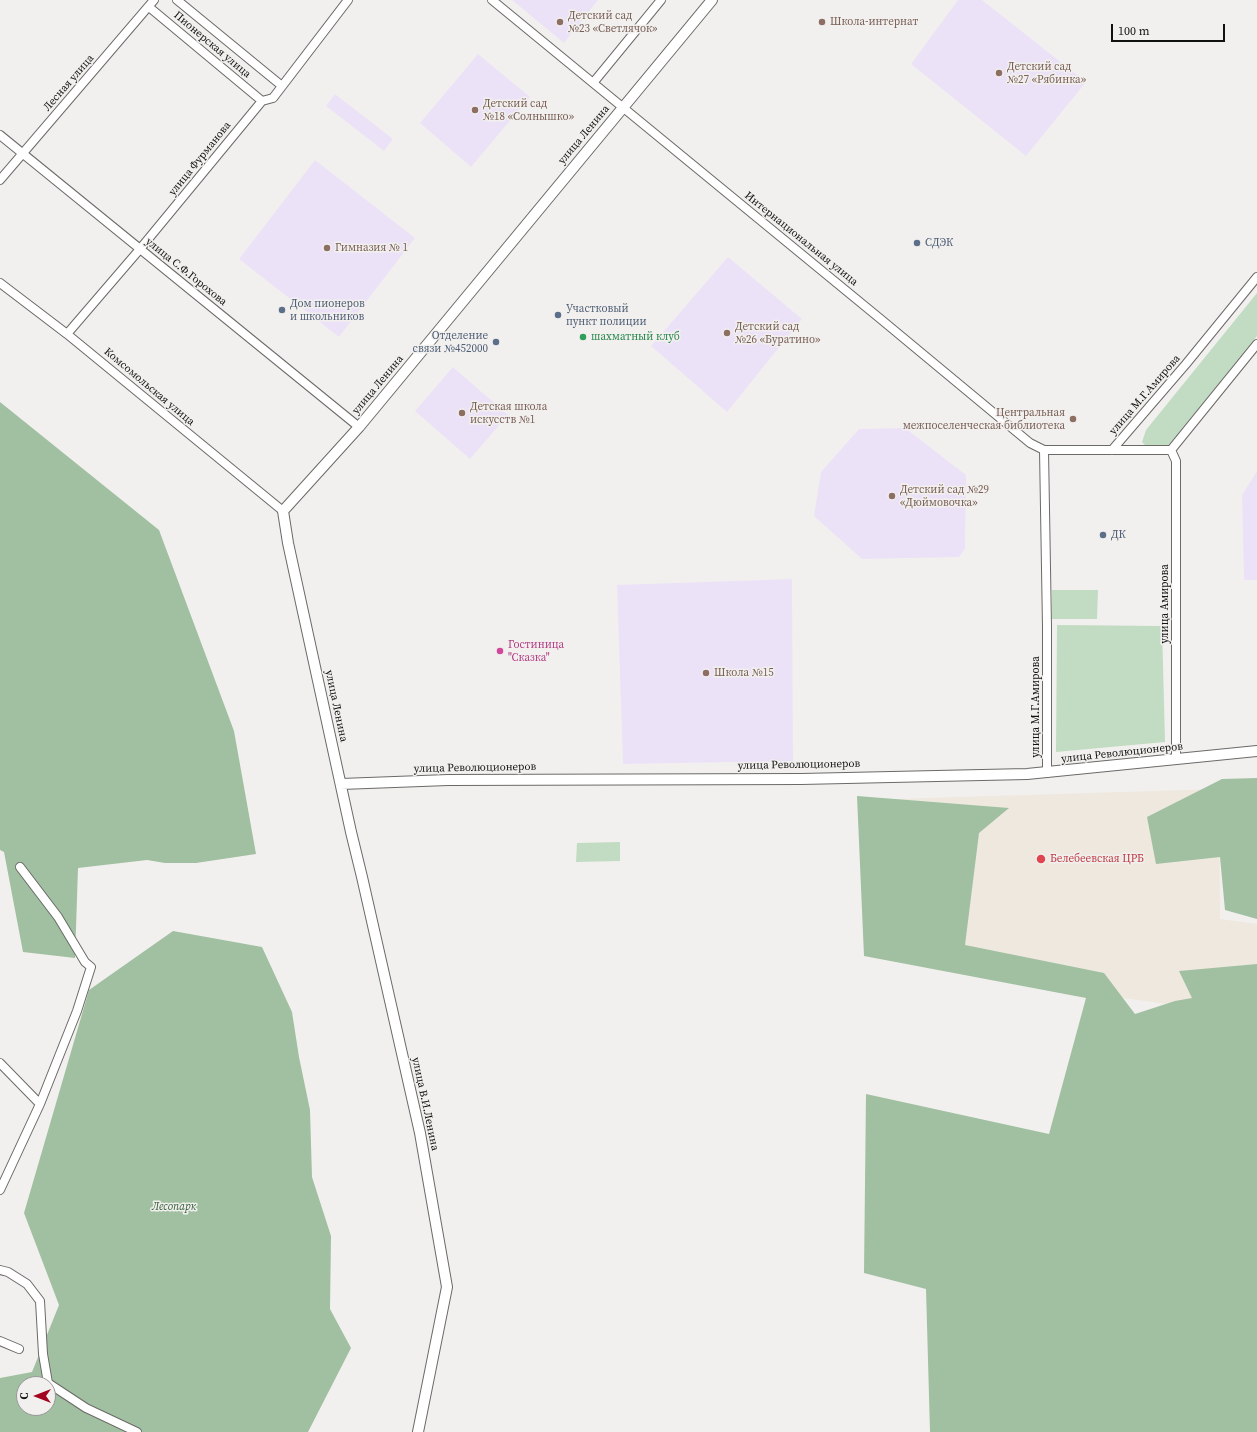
<!DOCTYPE html>
<meta charset="utf-8">
<style>
body{margin:0}
#map{position:relative;width:1257px;height:1432px;overflow:hidden;background:#f2f0ee;font-family:"Source Serif 4",serif}
canvas{display:block}
.north{position:absolute;left:16px;top:1376px;width:40px;height:40px;box-sizing:border-box;background:#f2f0ee;border:1px solid #989795;border-radius:50%;rotate:270deg;font-size:11px;font-weight:700;line-height:16px;text-align:center;color:#111110}
.north::after{content:'';display:block;margin:auto;width:14px;height:18px;background:#a30521;clip-path:polygon(50% 0,100% 100%,50% 72%,0 100%)}
.scale{position:absolute;left:1111px;top:24px;width:114px;height:18px;box-sizing:border-box;border:2px solid #111110;border-top:0;padding-left:5px;font-size:12px;line-height:14px;white-space:nowrap;color:#111110;-webkit-text-stroke:3px #f2f0ee;paint-order:stroke}
</style>
<div id="map">
<canvas width="1257" height="1432"></canvas>
<div class="north">С</div>
<div class="scale">100 m</div>
</div>
<script>
const context = document.querySelector('canvas').getContext('2d');
context.lineJoin = 'round';
function paint(path, color) {
  context.fillStyle = color;
  context.fill(path, 'evenodd');
}
function toPath(rows) {
  const path = new Path2D();
  for (const r of rows) {
    path.moveTo(r[0], r[1]);
    for (let i = 2; i < r.length; i += 2) path.lineTo(r[i], r[i + 1]);
  }
  return path;
}
function trace(path, color, width, dash) {
  context.strokeStyle = color;
  context.lineWidth = width;
  context.lineCap = dash ? 'butt' : 'round';
  context.setLineDash(dash || []);
  context.stroke(path);
}
function drawText(font, color, halo, rows, align = 'center') {
  context.font = font + ' "Source Serif 4",serif';
  context.lineWidth = 3;
  context.setLineDash([]);
  context.textBaseline = 'middle';
  context.strokeStyle = halo;
  context.fillStyle = color;
  for (const [text, x, y, turn = 0] of rows) {
    context.save();
    context.translate(x, y);
    context.rotate((+turn || 0) * Math.PI / 180);
    context.textAlign = isNaN(turn) ? turn : align;
    if (halo) context.strokeText(text, 0, 0);
    context.fillText(text, 0, 0);
    context.restore();
  }
}
paint(toPath([
 [1219,789,1220,919,1257,924,1257,1016,1108,996,865,954,861,800]
]), '#eee8de');
paint(toPath([
 [512,0,598,0,564,43],
 [958,0,982,0,1086,82,1026,156,911,64],
 [478,54,530,97,471,167,420,123],
 [335,94,393,139,384,151,326,106],
 [315,160,415,238,339,337,239,259],
 [728,257,802,319,727,412,651,346],
 [453,367,508,415,470,459,415,411],
 [905,428,966,475,965,549,959,557,862,559,814,516,821,472,859,429],
 [1257,471,1257,580,1244,580,1242,495],
 [792,579,793,761,623,764,617,585]
]), '#ece2f7');
paint(toPath([
 [1257,293,1257,336,1166,448,1151,451,1142,442,1146,430],
 [1052,590,1098,590,1097,619,1052,619],
 [1057,625,1162,626,1165,742,1056,752],
 [620,842,620,861,576,862,577,843]
]), '#c1dcc2');
paint(toPath([
 [0,402,159,530,234,731,256,854,196,863,165,863,147,860,78,868,75,958,23,952,4,852,0,850],
 [1257,778,1257,919,1225,910,1220,857,1156,864,1147,817,1222,779],
 [857,796,1009,808,979,833,965,945,1104,973,1135,1014,1175,1001,1192,998,1179,971,1257,964,1257,1432,930,1432,926,1289,864,1273,866,1094,1049,1134,1086,998,864,956],
 [173,931,262,947,292,1012,299,1057,310,1110,312,1177,331,1236,330,1309,351,1348,308,1432,0,1432,0,1378,32,1372,59,1305,24,1213,89,990],
 [24,1384,48,1384,48,1408,24,1408]
]), '#a0c0a1');
const minor = toPath([
 [177,0,282,86],
 [492,0,883,321,1030,443,1044,450,1171,450],
 [149,7,262,101],
 [593,83,661,0],
 [0,135,359,427],
 [0,180,154,0],
 [0,283,67,334,283,511],
 [67,334,140,249,262,101,273,98,348,0],
 [1044,450,1047,627,1047,773],
 [1112,450,1186,364,1257,277],
 [1171,450,1176,461,1176,759],
 [1171,450,1257,344],
 [0,1063,40,1104],
 [0,1190,40,1104,77,1011,91,967,85,962,58,917,20,867],
 [0,1270,8,1272,27,1284,40,1301,43,1354,48,1383,86,1408,137,1432],
 [0,1341,19,1349]
]);
const major = toPath([
 [341,784,448,780,801,779,1027,774,1257,751],
 [418,1432,447,1287,420,1133,362,877,351,832,288,543,283,511,359,427,712,0]
]);
trace(minor, '#6b6a67', 10);
trace(major, '#6b6a67', 12);
trace(minor, '#fff', 8);
trace(major, '#fff', 10);
for (const [x, y, r, color] of [
 [560,22,4,"#8d6e63"],
 [822,22,4,"#8d6e63"],
 [999,73,4,"#8d6e63"],
 [475,110,4,"#8d6e63"],
 [917,243,4,"#5c6f8a"],
 [327,248,4,"#8d6e63"],
 [282,310,4,"#5c6f8a"],
 [558,315,4,"#5c6f8a"],
 [727,333,4,"#8d6e63"],
 [583,337,4,"#2e9e5b"],
 [496,342,4,"#5c6f8a"],
 [462,413,4,"#8d6e63"],
 [1073,419,4,"#8d6e63"],
 [892,496,4,"#8d6e63"],
 [1103,535,4,"#5c6f8a"],
 [500,651,4,"#d1479c"],
 [706,673,4,"#8d6e63"],
 [1041,859,5,"#e0444e"]
]) {
  const dot = new Path2D();
  dot.arc(x, y, r, 0, 2 * Math.PI);
  context.fillStyle = color;
  context.fill(dot);
  trace(dot, '#f2f0ee', 1.5);
}
drawText('11px', '#785e54', '#f2f0ee', [
 ["Детский сад",568,16],
 ["№23 «Светлячок»",568,29],
 ["Школа-интернат",830,22],
 ["Детский сад",1007,67],
 ["№27 «Рябинка»",1007,80],
 ["Детский сад",483,104],
 ["№18 «Солнышко»",483,117],
 ["Гимназия № 1",335,248],
 ["Детский сад",735,327],
 ["№26 «Буратино»",735,340],
 ["Детская школа",470,407],
 ["искусств №1",470,420],
 ["Центральная",1065,413,"right"],
 ["межпоселенческая библиотека",1065,426,"right"],
 ["Детский сад №29",900,490],
 ["«Дюймовочка»",900,503],
 ["Школа №15",714,673]
], 'left');
drawText('11px', '#111110', '#f2f0ee', [
 ["Пионерская улица",212,45,40],
 ["Лесная улица",69,83,-49],
 ["улица Ленина",584,135,-50],
 ["улица Фурманова",200,159,-51],
 ["Интернациональная улица",801,239,39],
 ["улица С.Ф.Горохова",186,272,39],
 ["улица Ленина",378,385,-50],
 ["Комсомольская улица",149,387,40],
 ["улица М.Г.Амирова",1145,395,-49],
 ["улица Амирова",1165,604,-90],
 ["улица Ленина",336,706,78],
 ["улица М.Г.Амирова",1036,707,-90],
 ["улица Революционеров",1122,753,-6],
 ["улица Революционеров",799,765,-1],
 ["улица Революционеров",475,768,-1],
 ["улица В.И.Ленина",425,1104,78]
]);
drawText('11px', '#4e5e75', '#f2f0ee', [
 ["СДЭК",925,243],
 ["Дом пионеров",290,304],
 ["и школьников",290,317],
 ["Участковый",566,309],
 ["пункт полиции",566,322],
 ["Отделение",488,336,"right"],
 ["связи №452000",488,349,"right"],
 ["ДК",1111,535]
], 'left');
drawText('11px', '#27864d', '#f2f0ee', [
 ["шахматный клуб",591,337]
], 'left');
drawText('11px', '#b23c85', '#f2f0ee', [
 ["Гостиница",508,645],
 ["\"Сказка\"",508,658]
], 'left');
drawText('11px', '#be3a42', '#f2f0ee', [
 ["Белебеевская ЦРБ",1050,859]
], 'left');
drawText('italic 11px', '#2e5d34', '#f2f0ee', [
 ["Лесопарк",174,1207]
]);
</script>
